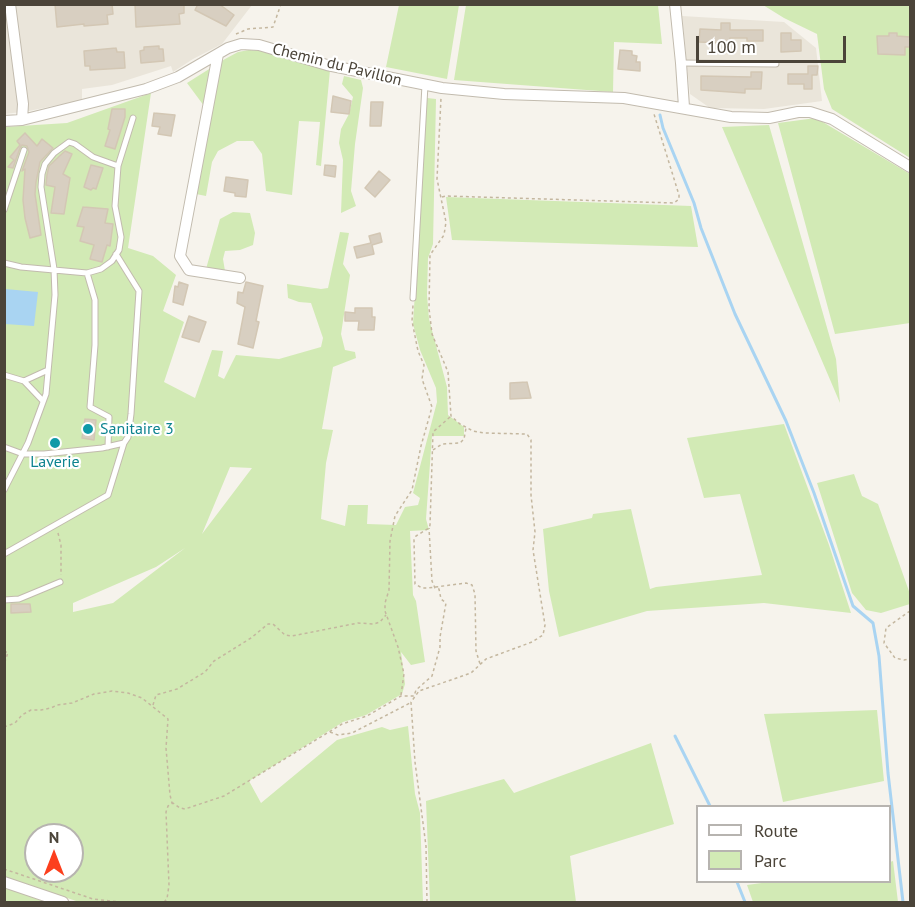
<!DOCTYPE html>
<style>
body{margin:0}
#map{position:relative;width:915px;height:907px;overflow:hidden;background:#f6f3ec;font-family:"PT Sans",sans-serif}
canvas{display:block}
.frame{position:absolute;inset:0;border:6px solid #4b4439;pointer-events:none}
.legend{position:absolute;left:696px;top:805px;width:195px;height:78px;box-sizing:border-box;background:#fff;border:2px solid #b7b4b0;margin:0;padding:8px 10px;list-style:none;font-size:18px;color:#4b4439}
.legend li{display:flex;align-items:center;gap:12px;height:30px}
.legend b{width:30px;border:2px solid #b7b4b0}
.north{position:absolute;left:24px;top:823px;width:60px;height:60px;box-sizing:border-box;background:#fff;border:2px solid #b7b4b0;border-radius:50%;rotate:0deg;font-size:16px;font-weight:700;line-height:24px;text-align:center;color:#4b4439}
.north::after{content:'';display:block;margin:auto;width:21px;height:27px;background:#fc3f1d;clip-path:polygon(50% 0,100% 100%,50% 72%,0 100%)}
.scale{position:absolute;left:696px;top:36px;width:150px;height:27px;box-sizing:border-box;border:3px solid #4b4439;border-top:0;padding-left:8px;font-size:18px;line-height:21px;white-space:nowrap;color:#4b4439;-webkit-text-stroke:4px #fff;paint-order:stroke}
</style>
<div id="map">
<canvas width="915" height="907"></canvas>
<div class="frame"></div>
<ul class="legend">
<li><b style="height:8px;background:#fff"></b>Route</li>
<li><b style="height:16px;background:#d2eab5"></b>Parc</li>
</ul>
<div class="north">N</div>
<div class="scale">100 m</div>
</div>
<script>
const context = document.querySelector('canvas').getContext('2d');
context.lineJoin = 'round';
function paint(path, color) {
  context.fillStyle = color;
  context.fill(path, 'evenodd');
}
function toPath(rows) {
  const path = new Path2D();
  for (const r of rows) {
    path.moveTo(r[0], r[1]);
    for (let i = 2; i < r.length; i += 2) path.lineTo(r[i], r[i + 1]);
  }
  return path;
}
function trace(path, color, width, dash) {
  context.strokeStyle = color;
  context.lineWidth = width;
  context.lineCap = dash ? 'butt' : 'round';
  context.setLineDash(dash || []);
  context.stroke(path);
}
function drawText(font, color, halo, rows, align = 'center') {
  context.font = font + ' "PT Sans",sans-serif';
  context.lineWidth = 4.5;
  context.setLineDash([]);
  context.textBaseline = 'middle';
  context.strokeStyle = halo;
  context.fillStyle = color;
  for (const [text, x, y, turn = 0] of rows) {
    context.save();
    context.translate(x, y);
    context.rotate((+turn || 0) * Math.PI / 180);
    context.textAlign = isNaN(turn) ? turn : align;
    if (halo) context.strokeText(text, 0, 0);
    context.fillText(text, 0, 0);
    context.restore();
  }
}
paint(toPath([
 [4,5,252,5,222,44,193,59,173,72,171,66,112,85,82,89,82,100,29,111,5,114],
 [682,16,784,22,816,48,822,101,764,109,710,108,690,94]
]), '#eae5da');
paint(toPath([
 [399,5,459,5,447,79,386,67],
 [466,5,658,5,662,44,614,42,613,92,454,80],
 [763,5,910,5,910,158,832,109,824,89,817,34,784,18],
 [249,50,263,51,330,70,321,166,316,165,320,122,299,121,292,195,266,191,262,154,253,141,237,141,218,151,212,162,206,196,196,194,210,114,187,83,225,59,238,52],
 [344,76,361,80,363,88,355,144,351,191,356,206,341,213,343,160,339,143,341,129,349,114,353,97,342,84],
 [151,93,128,248,153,256,176,275,163,311,184,322,164,382,195,398,212,350,223,351,218,376,224,379,236,355,279,359,321,347,323,338,311,303,299,302,288,298,287,284,321,289,328,288,340,232,349,233,343,264,350,275,341,334,345,350,355,352,356,358,333,367,322,429,333,430,326,463,321,519,345,526,348,505,368,505,367,524,396,525,405,507,418,505,420,498,413,493,437,402,436,388,420,350,413,324,427,98,436,99,433,244,428,258,427,295,429,319,447,387,448,415,464,427,464,436,432,436,426,519,429,530,410,531,413,595,416,601,425,662,411,665,401,652,405,684,402,694,366,715,343,722,249,781,261,803,337,740,382,727,390,730,408,726,415,794,420,813,423,902,79,902,5,877,4,127,67,123],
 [230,467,252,468,202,534],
 [185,548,113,603,73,612,73,603,156,567],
 [36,835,72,835,72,871,36,871],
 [816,118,910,174,910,323,835,334,778,123],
 [769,125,836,359,840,403,722,127],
 [446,197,691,206,698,247,452,240],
 [233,212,250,213,255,233,253,245,240,250,225,251,223,259,225,271,206,269,220,219],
 [784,424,829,545,851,613,764,603,647,611,559,637,549,591,543,529,592,518,593,514,631,509,650,589,656,587,762,575,740,494,704,498,687,438],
 [854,474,862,496,878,504,910,594,910,604,881,613,866,610,852,593,817,483],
 [877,710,884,781,783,802,764,714],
 [651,743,674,824,570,856,576,902,430,902,426,801,504,779,514,793],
 [893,861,898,902,753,902,747,885,769,882,890,882,890,862],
 [5,888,48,902,5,902]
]), '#d2eab5');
paint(toPath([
 [5,289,38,292,34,326,5,324]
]), '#a9d4f2');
trace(toPath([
 [660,115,663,128,694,203,701,228,735,314,786,421,814,493,853,606,873,623,879,656,888,773,903,902],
 [675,736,710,806],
 [737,882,745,902]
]), '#a9d4f2', 3);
const building = toPath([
 [55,4,112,4,113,14,107,15,108,24,84,26,84,24,57,27,55,4],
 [135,4,184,4,184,13,179,14,180,24,136,27,135,4],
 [198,4,219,4,234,15,226,26,195,10,198,4],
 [721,23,730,23,730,30,763,30,763,41,747,41,747,38,730,38,729,42,721,43,699,42,700,29,721,30,721,23],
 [781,33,791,33,791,40,801,40,801,51,781,52,781,33],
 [889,33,897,33,897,36,910,37,910,47,905,47,905,55,878,54,877,36,889,36,889,33],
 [159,46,159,49,163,49,164,61,141,63,140,51,144,50,144,47,159,46],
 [116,48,117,52,124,52,125,68,90,70,90,66,85,66,84,51,116,48],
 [620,50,632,51,632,55,637,56,636,62,640,62,640,71,618,69,620,50],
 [808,66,818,66,817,75,812,75,812,89,804,89,804,84,788,84,788,74,808,74,808,66],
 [751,72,762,72,761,89,745,89,745,93,701,90,701,76,751,77,751,72],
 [333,96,351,101,349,114,331,112,333,96],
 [371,102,383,102,381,126,370,126,371,102],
 [112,109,125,109,125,117,115,149,105,146,110,130,108,129,112,109],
 [154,113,175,115,171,136,158,134,160,127,152,126,154,113],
 [25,133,37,146,42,139,53,148,40,162,36,182,35,194,41,235,30,238,25,218,23,200,25,169,22,171,29,152,27,146,22,145,20,148,13,168,8,167,14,160,10,157,20,145,17,141,25,133],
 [65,151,72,154,63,174,70,178,64,214,51,213,55,187,46,185,47,175,49,166,65,151],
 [91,165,103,168,96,189,93,188,91,190,84,187,91,165],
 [325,165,336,166,335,177,324,175,325,165],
 [379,171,390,180,375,197,365,188,379,171],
 [226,177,248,180,246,197,235,196,235,193,224,191,226,177],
 [83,207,108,209,105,223,113,224,110,246,107,245,102,262,90,259,94,245,80,241,84,227,77,226,83,207],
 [380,233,382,242,372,245,374,254,357,258,354,247,371,243,369,236,380,233],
 [179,282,188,285,183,305,173,302,175,286,178,287,179,282],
 [246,282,263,286,256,321,259,322,253,348,238,344,245,307,237,303,238,292,243,293,246,282],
 [355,308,372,308,372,317,375,317,374,330,358,330,359,321,345,321,345,312,355,313,355,308],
 [189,316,206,322,199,342,182,337,189,316],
 [527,382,531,398,510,399,510,383,527,382],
 [85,419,96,420,94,440,82,438,85,419],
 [11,604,30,604,31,612,11,613,11,604]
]);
paint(building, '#d8cfc1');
trace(building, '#d3c7b4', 1.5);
const service = toPath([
 [681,63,776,64],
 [4,210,24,150],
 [4,263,21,267,87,273,101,269,112,261,119,250,121,237,115,206,118,166,133,118],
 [87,273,95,300,95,345,90,407,109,417,108,447],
 [413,298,425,85],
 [4,375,24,381,43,401],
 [24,381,48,370],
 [4,447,23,454,44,454,102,448,124,443,128,437,131,414,139,291,116,254],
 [4,490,28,443,46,394,55,295,54,269,41,187,42,174,45,164,54,153,69,142,75,144,93,157,118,166],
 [4,554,108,495,124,443],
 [4,600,19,599,60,582]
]);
const minor = toPath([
 [10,4,23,104,22,120],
 [675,4,681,63,684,107],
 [218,54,180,256,189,270,240,278],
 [4,121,22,120,146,89,178,77,228,48,241,44,259,45,327,65,442,88,504,94,624,98,731,117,769,118,798,112,810,112,832,119,910,167],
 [4,882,63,902]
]);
trace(service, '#c2bbae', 7);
trace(minor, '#c2bbae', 12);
trace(toPath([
 [236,34,248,29,273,27,281,4],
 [442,197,446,196,674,203,679,199,679,195,654,114],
 [450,417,433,432,430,525,429,528,416,536,414,540,415,584,422,588,428,588,466,583,472,585,475,594,476,651,480,664],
 [433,450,442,444,460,443,464,439,466,428],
 [58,533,61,545,61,575],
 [910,611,886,628,884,643,895,658,904,660,910,659],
 [4,652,8,652,4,665],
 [401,695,404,674,398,647,385,611,385,603,389,590,390,541,395,516,412,490,421,446,432,407,422,379,424,365,418,351,412,321,413,305],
 [153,705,156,695,177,689,205,672,214,661,251,638,268,624,273,624,285,635,292,636,358,623,374,624,380,622,386,615],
 [4,727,15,723,22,715,31,710,41,710,51,708,57,705,72,703,94,694,112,691,128,693,142,698,168,719,166,748,170,795,172,803],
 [330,732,338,735,352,733,410,703],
 [4,869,93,899,120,902],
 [164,902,167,899,169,885,166,812,168,806,173,803,180,808,185,809,224,796,342,724,367,716,401,696,414,696,416,690,432,676,440,647,440,637,446,603,441,599,439,589,435,588,432,581,429,528],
 [427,902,426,846,415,762,411,702,419,691,471,673,486,659,532,642,543,635,545,625,533,550,535,532,531,495,531,440,527,434,485,433,473,431,460,424,451,416,448,372,432,334,429,308,430,255,444,235,446,222,437,179,441,98]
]), '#c4b79f', 1.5, [3, 3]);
trace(service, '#fff', 5);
trace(minor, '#fff', 10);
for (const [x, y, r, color] of [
 [88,429,6,"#0f9aa8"],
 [55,443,6,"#0f9aa8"]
]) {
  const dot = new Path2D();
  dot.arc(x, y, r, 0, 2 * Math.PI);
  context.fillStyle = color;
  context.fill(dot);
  trace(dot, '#fff', 2);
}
drawText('16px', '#4b4439', '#fff', [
 ["Chemin du Pavillon",337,65,14]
]);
drawText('16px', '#0d838f', '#fff', [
 ["Sanitaire 3",100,429],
 ["Laverie",55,462,"center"]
], 'left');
</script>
